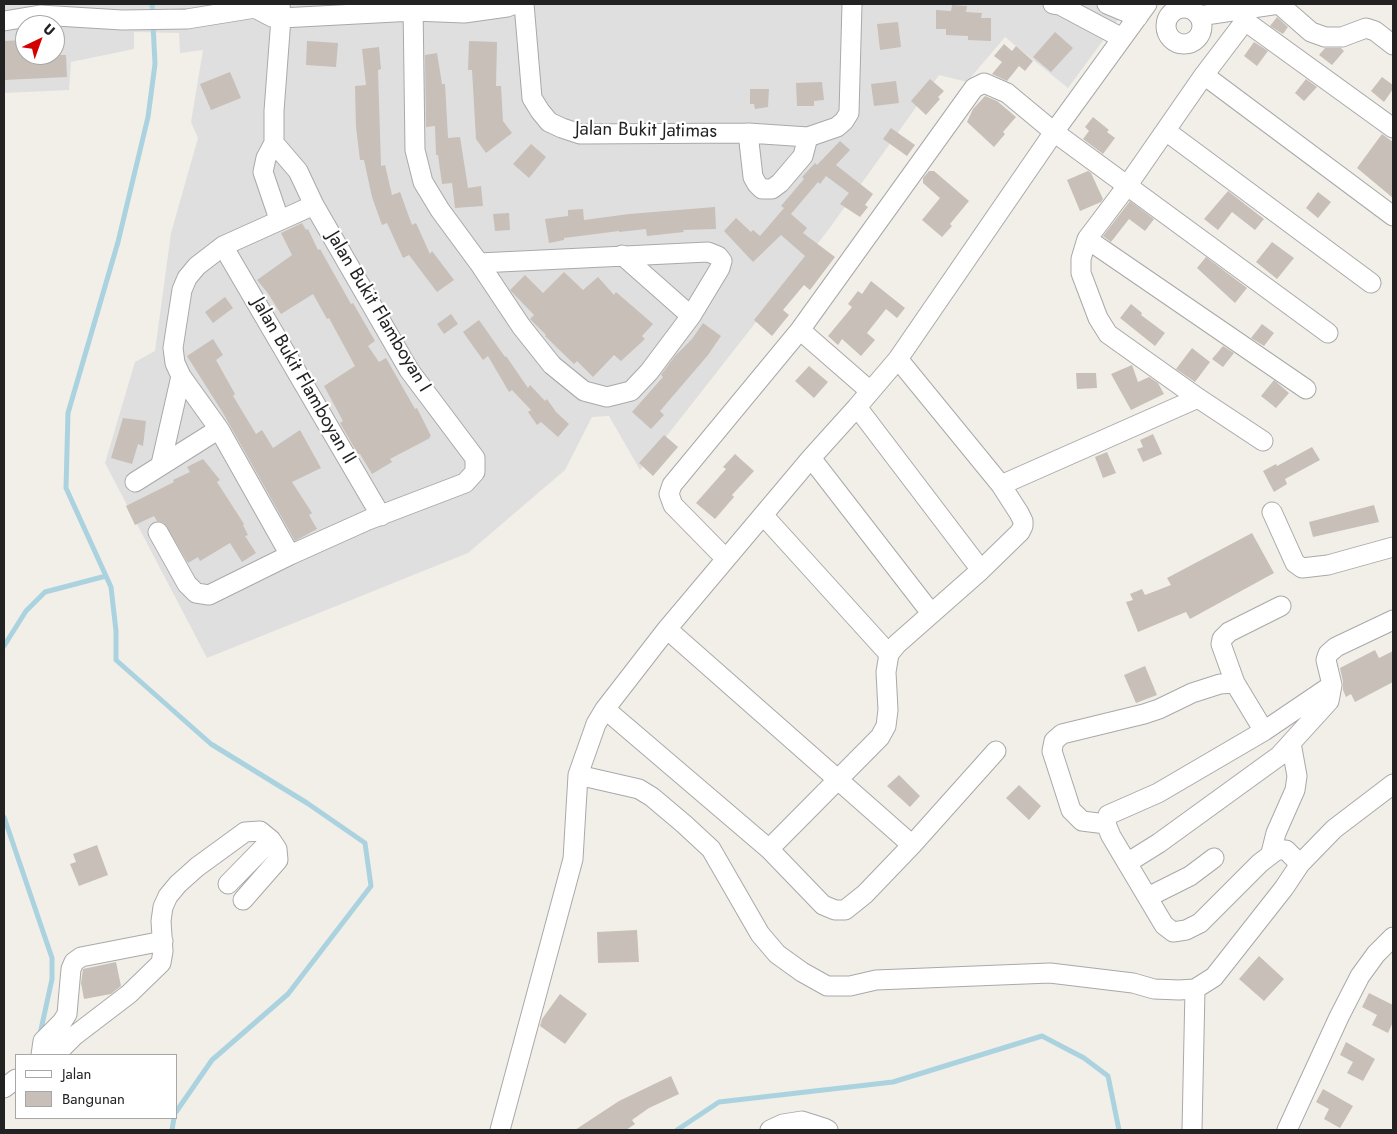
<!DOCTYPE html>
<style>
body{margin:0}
#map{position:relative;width:1397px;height:1134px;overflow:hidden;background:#f2efe9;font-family:Jost,sans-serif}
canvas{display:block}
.frame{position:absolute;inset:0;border:5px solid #222;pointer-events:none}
.legend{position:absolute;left:15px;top:1054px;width:162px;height:65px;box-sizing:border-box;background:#fff;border:1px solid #a7a7a7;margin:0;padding:6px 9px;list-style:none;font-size:15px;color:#222}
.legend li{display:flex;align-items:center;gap:10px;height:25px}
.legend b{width:25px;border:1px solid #a7a7a7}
.north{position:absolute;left:15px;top:15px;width:50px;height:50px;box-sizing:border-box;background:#fff;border:1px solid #a7a7a7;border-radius:50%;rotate:42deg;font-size:14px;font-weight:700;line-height:20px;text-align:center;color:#222}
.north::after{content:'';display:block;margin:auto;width:18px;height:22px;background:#d40000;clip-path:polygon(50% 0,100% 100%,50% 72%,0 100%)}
</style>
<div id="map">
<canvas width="1397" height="1134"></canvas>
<div class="frame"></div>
<ul class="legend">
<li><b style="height:6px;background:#fff"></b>Jalan</li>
<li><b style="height:14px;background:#c7bfb8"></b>Bangunan</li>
</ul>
<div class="north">U</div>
</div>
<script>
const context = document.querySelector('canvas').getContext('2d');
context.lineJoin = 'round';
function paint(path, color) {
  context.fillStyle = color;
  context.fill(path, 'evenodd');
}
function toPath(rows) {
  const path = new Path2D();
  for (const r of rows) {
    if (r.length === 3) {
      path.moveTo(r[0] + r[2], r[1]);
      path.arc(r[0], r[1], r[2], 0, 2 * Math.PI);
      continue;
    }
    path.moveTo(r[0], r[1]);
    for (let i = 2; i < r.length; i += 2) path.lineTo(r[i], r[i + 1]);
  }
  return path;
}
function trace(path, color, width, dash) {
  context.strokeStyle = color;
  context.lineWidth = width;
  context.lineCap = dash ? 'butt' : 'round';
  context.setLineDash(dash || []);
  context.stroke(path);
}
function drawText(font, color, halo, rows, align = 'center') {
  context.font = font + ' Jost,sans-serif';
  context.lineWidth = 4.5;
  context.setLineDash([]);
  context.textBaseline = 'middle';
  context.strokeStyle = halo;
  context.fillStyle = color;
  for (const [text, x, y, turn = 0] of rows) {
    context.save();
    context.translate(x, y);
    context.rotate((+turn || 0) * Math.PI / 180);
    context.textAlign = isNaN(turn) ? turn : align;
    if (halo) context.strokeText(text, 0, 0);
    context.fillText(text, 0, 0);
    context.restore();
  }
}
paint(toPath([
 [4,4,1130,4,1068,88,1005,37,967,82,939,75,829,229,640,470,609,416,592,417,565,470,468,553,207,658,105,463,135,362,155,351,171,233,198,138,191,122,203,50,180,53,179,33,134,32,134,49,71,62,69,90,4,93],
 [25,25,55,25,55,55,25,55]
]), '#e0dfdf');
trace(toPath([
 [152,4,153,16],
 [153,24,155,64,148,117,118,242,68,413,66,488,111,587,116,631,116,660,211,744,307,803,365,843,371,886,288,994,212,1060,176,1112],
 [4,646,26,611,45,592,106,576],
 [4,817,52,958,52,979,40,1034],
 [172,1130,174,1118],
 [677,1130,719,1102,893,1082,1042,1036,1084,1058,1108,1076,1119,1130]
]), '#aad3df', 5);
paint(toPath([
 [952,5,967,6,966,12,982,13,981,18,991,18,991,41,968,40,968,36,946,35,946,29,936,29,936,10,951,11],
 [1277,17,1288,27,1283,34,1270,26],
 [898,22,901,47,880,50,877,24],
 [1055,32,1073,48,1051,72,1033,57],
 [25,40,25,55,66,55,67,77,4,80,4,41],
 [307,41,338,43,336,67,306,65],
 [469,41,497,42,496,86,501,86,503,121,512,133,486,153,476,139,472,70,468,70],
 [1254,42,1268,51,1257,66,1244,56],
 [1004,44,1012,51,1016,46,1033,61,1025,71,1019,66,1007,81,992,74,1002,62,994,56],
 [379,47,381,69,378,70,381,166,385,165,392,195,400,192,412,225,416,223,430,254,432,251,454,280,437,292,409,255,403,258,387,223,382,225,372,197,364,160,360,160,356,127,355,86,366,85,362,49],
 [1325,48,1341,48,1344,51,1332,65,1319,55],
 [437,53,442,84,445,84,448,138,460,137,468,188,481,186,483,206,455,208,452,183,442,184,438,155,436,155,435,126,426,127,425,55],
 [230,72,241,98,211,110,200,84],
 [1382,77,1393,85,1393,89,1384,102,1371,91],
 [930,79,944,91,938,97,940,99,926,115,911,101],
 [1306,79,1317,87,1304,101,1295,93],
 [896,81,899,103,874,106,871,84],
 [822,82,824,100,814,101,814,106,797,106,796,83],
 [750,89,769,89,768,107,755,109,754,104,750,104],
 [985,96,997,101,1016,117,1003,132,1005,134,994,147,967,122,973,109],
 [1093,117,1109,130,1107,132,1115,138,1103,154,1083,139,1089,131,1085,127],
 [891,128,915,145,907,156,883,139],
 [1382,134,1393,142,1393,198,1357,168],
 [840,141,850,150,836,165,873,194,865,205,868,207,860,217,840,204,849,193,826,176,820,184,818,182,791,214,807,228,803,233,835,257,810,290,804,285,783,310,789,315,772,336,754,320,805,256,781,235,753,262,724,231,736,218,751,232,753,230,760,236,784,208,781,206,804,179,802,177,815,163,817,165],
 [531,144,546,157,529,178,513,164],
 [929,171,934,171,969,201,950,224,952,226,942,237,922,220,940,198,923,183,923,178],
 [1088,171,1091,173,1103,199,1101,202,1080,211,1067,180],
 [1228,191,1264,219,1255,230,1232,212,1218,230,1204,219],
 [1318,192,1331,202,1318,218,1306,208],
 [1130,201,1154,219,1145,231,1129,219,1111,242,1103,236],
 [715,207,716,229,683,230,684,232,647,236,646,229,619,232,619,231,564,238,564,240,549,243,545,219,568,216,568,210,583,209,584,220,629,214],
 [509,213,510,230,495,231,493,214],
 [302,223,306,230,308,229,318,250,320,249,351,304,353,303,375,341,368,346,379,362,386,358,415,409,417,408,431,436,429,437,430,438,390,459,392,462,372,474,360,454,358,454,340,423,343,421,324,386,355,366,329,318,327,319,313,294,281,314,267,292,257,280,292,255,281,233],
 [1272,242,1294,258,1277,279,1256,262],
 [1206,257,1247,288,1235,303,1197,268],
 [564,272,583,290,598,277,614,295,616,292,653,324,642,336,645,339,621,361,614,355,593,377,577,361,574,364,545,336,546,335,530,319,534,315,510,290,525,275,543,293],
 [871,281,905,308,897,318,886,309,867,333,875,340,861,356,842,339,838,345,828,336,852,307,848,304,858,291,862,294],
 [225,297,233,308,213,323,205,312],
 [1131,304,1142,313,1141,315,1165,333,1155,346,1120,318],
 [451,314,458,324,444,334,437,324],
 [479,320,505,357,506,356,528,388,530,385,545,401,547,399,556,412,569,424,558,437,541,422,537,425,528,412,531,410,512,390,509,392,488,356,483,360,463,332],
 [703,323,721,336,708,355,660,411,664,415,651,429,632,412,663,377,661,375,675,356,692,339],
 [1262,324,1274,333,1264,346,1251,338],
 [213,339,223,355,216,360,235,394,233,396,256,434,262,430,273,448,300,430,321,468,292,482,312,513,309,515,317,529,295,541,223,413,187,356],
 [1223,346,1234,353,1223,367,1212,359],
 [1192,348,1210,362,1195,382,1176,369],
 [1132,365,1138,382,1149,377,1158,383,1164,394,1131,410,1111,374],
 [809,366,828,382,814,398,795,381],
 [1076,373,1096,373,1097,388,1077,389],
 [1274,380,1289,393,1276,408,1261,396],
 [123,418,146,421,143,446,138,444,132,464,111,458],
 [1153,434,1162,454,1143,462,1137,449,1143,447,1140,440],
 [664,435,678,447,653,476,639,463],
 [1312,447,1320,460,1285,479,1287,484,1274,492,1263,471,1276,464,1277,466],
 [1107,452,1116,473,1103,478,1095,457],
 [735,454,754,471,732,495,734,497,715,519,696,503,726,469,723,467],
 [203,459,220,480,217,482,244,524,243,525,248,535,245,536,256,553,242,562,230,543,200,561,198,557,188,563,164,523,157,521,154,516,135,525,126,506,174,482,173,480,190,472,187,467],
 [1374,505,1379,522,1313,537,1309,522],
 [1252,533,1274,573,1190,619,1186,612,1138,632,1126,602,1133,600,1130,594,1142,589,1145,595,1171,585,1167,578],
 [1375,650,1379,658,1393,651,1393,682,1355,702,1351,694,1346,697,1343,690,1343,682,1340,668],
 [1145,666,1157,695,1136,703,1124,675],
 [899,775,920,796,910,807,887,786],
 [1019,785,1041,806,1029,820,1006,798],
 [97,845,108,875,79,886,70,864,76,862,73,854],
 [637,930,639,962,598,963,597,932],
 [1259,956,1284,979,1264,1001,1239,979],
 [116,962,121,986,111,994,84,999,81,983,83,969],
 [1369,993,1393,1005,1393,1022,1388,1033,1372,1025,1377,1015,1362,1007],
 [560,994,587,1014,565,1044,540,1026,542,1019],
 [1346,1042,1375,1059,1363,1081,1347,1073,1353,1062,1340,1055],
 [671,1076,679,1094,649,1108,632,1120,635,1124,626,1130,575,1130,619,1101],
 [1323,1089,1353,1106,1340,1128,1324,1119,1329,1109,1316,1102]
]), '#c7bfb8');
const minor = toPath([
 [413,4,415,150,423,182,440,210,479,263,521,326,552,365,584,391,607,397,631,391,649,372,691,316,720,268,722,261,718,256,708,252,479,263],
 [524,4,532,98,540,111,549,122,562,128,580,134,748,133,808,137,837,127,844,121,849,113,852,4],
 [1053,4,1060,5,1122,38],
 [1107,4,1138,17],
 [1279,4,1311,32,1325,37,1342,37,1366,28,1375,31,1393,45],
 [1184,26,18],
 [255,8,272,17,281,18,414,11,464,13,507,7,515,4],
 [1199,16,1279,4],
 [4,21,40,15,122,20,187,19,255,8,263,4],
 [1204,75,1393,216],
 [1166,131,1371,283],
 [748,133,753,177,757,184,762,189,772,189,780,183,803,156,808,137],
 [279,219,263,172,266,158,274,143,274,111,281,18,280,4],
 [1087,239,1081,259,1081,273,1098,318,1108,334,1198,398,1263,441],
 [223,246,381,516],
 [622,255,691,316],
 [800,330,870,391],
 [1306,389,1087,239,1127,186,1204,75,1245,21,1393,128],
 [857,407,981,570],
 [811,458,931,613],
 [161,464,181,376],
 [135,482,219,429],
 [1001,485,1198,398],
 [1272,512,1295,563,1302,568,1328,565,1393,547],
 [763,515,889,654],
 [158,532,187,584,196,593,209,595,290,555,368,520,465,483,475,472,475,458,409,370,314,205,298,171,274,143],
 [290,555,219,429,181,376,175,363,173,348,182,290,187,278,197,266,223,246,314,205],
 [726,559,673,505,669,494,672,485,800,330,974,88,984,83,1007,93,1054,132,1328,333],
 [667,629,912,845],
 [605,709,769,849,823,905,835,910,845,910,865,894,912,845,996,751],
 [1264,731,1235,683,1221,644,1222,639,1229,632,1281,606],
 [578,775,639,789,652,797,684,824,711,849,760,934,777,954,802,972,827,986,850,986,876,980,1050,973,1133,983,1154,989,1179,990,1195,989,1214,977,1284,888,1300,864,1334,829,1393,784],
 [1106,824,1082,821,1071,810,1052,751,1054,741,1062,734,1144,714,1159,709,1192,693,1220,684,1235,683],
 [769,849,880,737,886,726,888,710,886,672,889,654,897,644,981,570,1020,532,1023,526,1023,521,1019,513,1001,485,898,359],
 [1271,853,1276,833,1295,790,1297,776,1291,743],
 [1127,863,1159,843,1279,756,1329,701,1332,685,1326,660,1328,654,1336,647,1393,620],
 [1300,864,1286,850,1277,850,1260,863,1200,923,1186,930,1173,932,1164,925,1111,836,1106,824,1108,815,1158,793,1264,731,1332,685],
 [228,884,271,840],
 [1148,897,1190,876,1214,858],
 [41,1055,43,1041,62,1022,67,1014,71,969,74,962,81,957,163,941],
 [55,1055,74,1036,129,994,161,963,163,951,161,921,163,907,168,896,178,884,197,867,245,832,260,831,271,840,277,849,278,860,243,900],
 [4,1088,16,1079],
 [500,1130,573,859,578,775,596,724,605,709,667,629,811,458,857,407,898,359,1054,132,1147,4],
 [770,1130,783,1124,802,1121,824,1128,828,1130],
 [1192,1130,1195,989],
 [1287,1130,1339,1017,1360,976,1376,954,1393,937]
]);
trace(minor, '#a9a9a9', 21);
trace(minor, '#fff', 19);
drawText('19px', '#222', '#fff', [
 ["Jalan Bukit Jatimas",646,131,1],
 ["Jalan Bukit Flamboyan I",378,312,59],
 ["Jalan Bukit Flamboyan II",303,381,60]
]);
</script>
